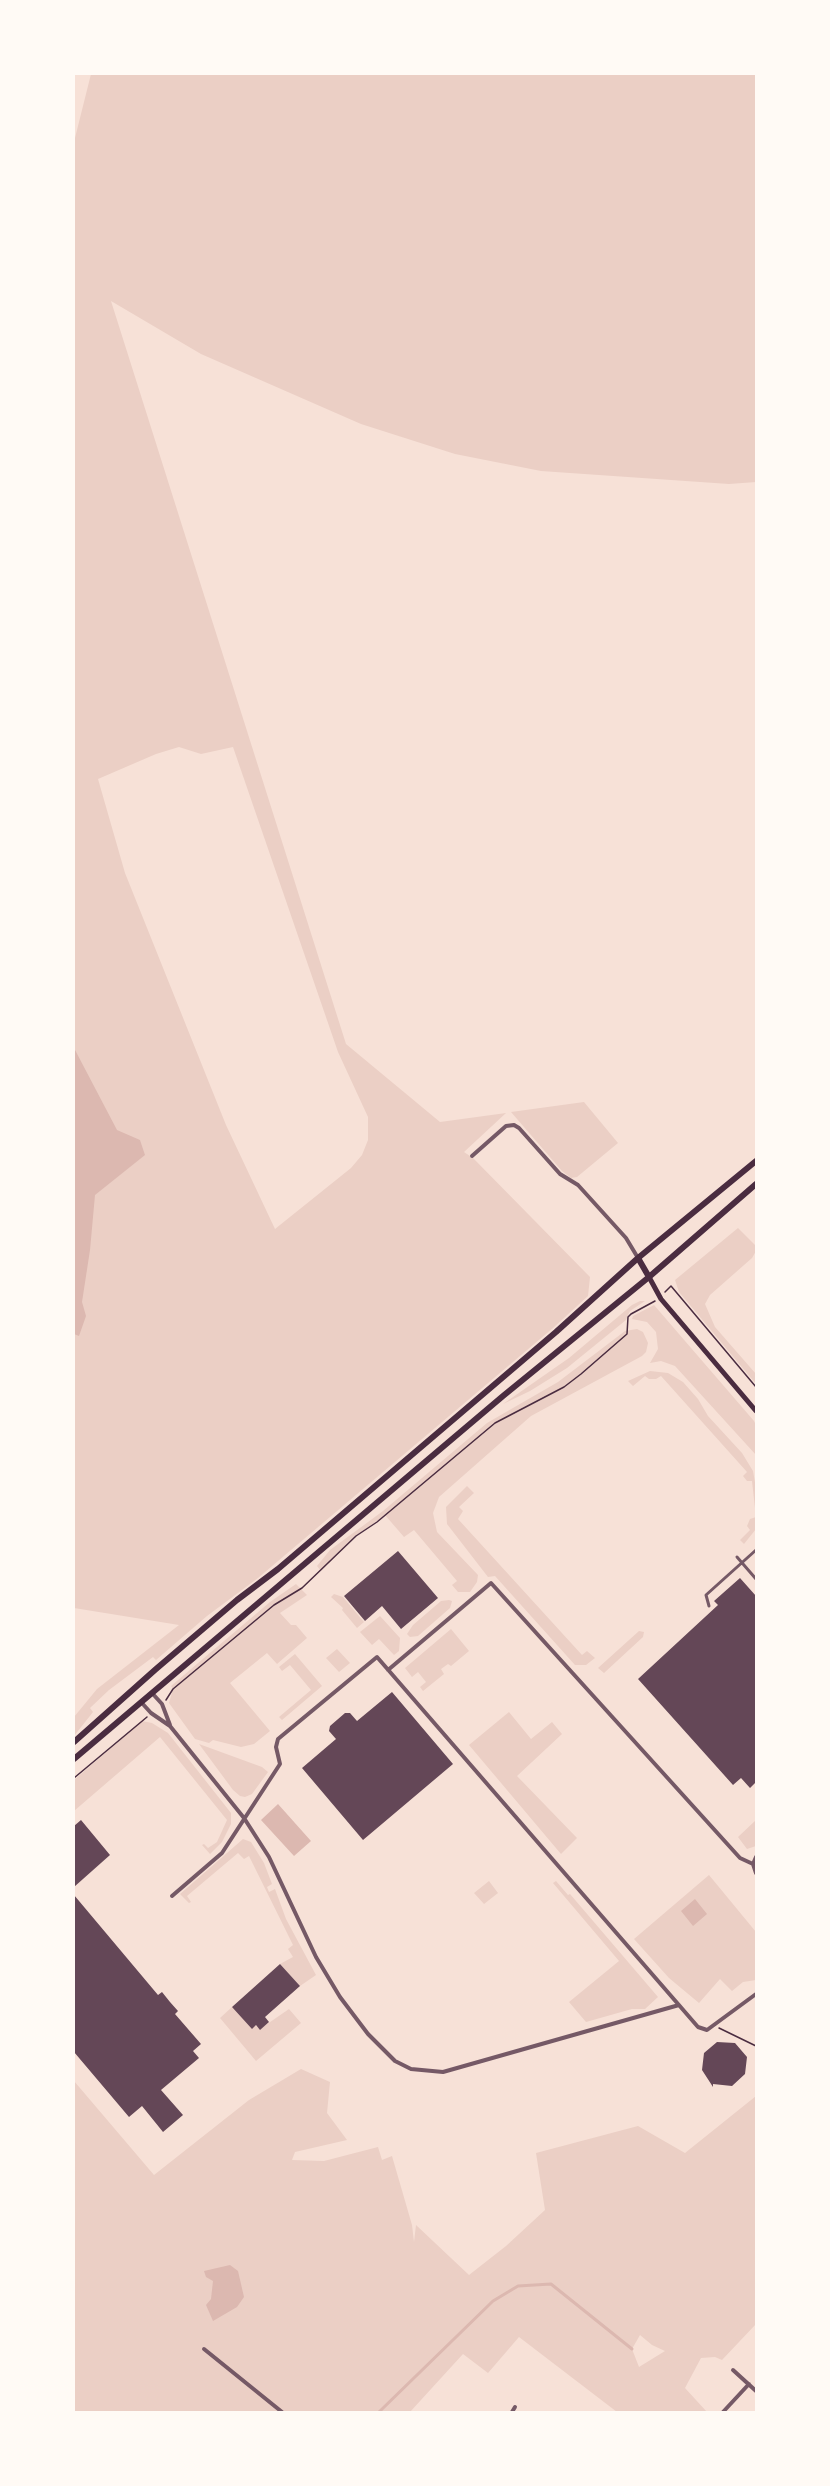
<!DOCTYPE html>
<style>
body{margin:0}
#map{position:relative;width:830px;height:2486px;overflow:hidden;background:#f7e1d7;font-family:Merriweather,serif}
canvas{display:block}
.frame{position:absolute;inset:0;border:75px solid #fffaf5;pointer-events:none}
</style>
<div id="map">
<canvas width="830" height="2486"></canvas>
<div class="frame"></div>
</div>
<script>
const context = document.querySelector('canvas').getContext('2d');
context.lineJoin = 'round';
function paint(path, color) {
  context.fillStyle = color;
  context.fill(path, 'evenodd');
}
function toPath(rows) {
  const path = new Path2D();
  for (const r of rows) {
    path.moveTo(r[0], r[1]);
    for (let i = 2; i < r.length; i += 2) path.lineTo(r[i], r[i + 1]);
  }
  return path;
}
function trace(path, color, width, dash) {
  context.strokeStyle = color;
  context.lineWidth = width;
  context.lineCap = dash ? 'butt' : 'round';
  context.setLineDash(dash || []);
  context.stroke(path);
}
paint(toPath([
 [91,74,756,74,756,482,729,484,541,471,455,454,361,424,201,354,111,301,346,1044,440,1122,506,1113,464,1152,473,1158,590,1277,588,1296,553,1328,258,1578,207,1616,156,1660,153,1657,109,1690,90,1708,93,1712,74,1736,74,1717,97,1689,179,1625,74,1608,74,142],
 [179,747,201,754,233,747,338,1052,368,1117,368,1140,362,1155,351,1168,275,1229,226,1125,125,873,98,779,156,754],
 [584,1102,618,1143,577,1177,571,1178,562,1171,511,1112],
 [738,1228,756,1246,756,1251,752,1258,710,1295,705,1304,715,1327,756,1374,756,1384,679,1292,675,1280],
 [640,1301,645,1301,630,1311,626,1320,567,1368,530,1391,503,1404,569,1358,632,1305],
 [654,1305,754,1421,756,1425,756,1455,675,1366,661,1361,650,1363,658,1349,656,1332,647,1322,632,1319,633,1316],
 [637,1329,643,1332,648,1343,646,1352,642,1356,531,1416,439,1497,433,1513,437,1532,478,1575,477,1582,470,1592,458,1592,452,1585,457,1581,414,1530,404,1537,385,1515,356,1536,321,1571,317,1566,330,1550,383,1511,487,1423,558,1382,625,1331],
 [650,1371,668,1373,683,1382,698,1399,708,1416,742,1453,753,1471,756,1488,756,1529,744,1544,740,1540,750,1530,747,1526,750,1519,756,1517,752,1481,747,1481,743,1476,747,1472,661,1376,656,1379,649,1379,645,1376,633,1386,628,1381],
 [467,1486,474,1493,459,1507,463,1511,458,1519,582,1655,587,1651,595,1658,586,1665,575,1665,495,1576,488,1577,447,1524,446,1507],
 [296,1584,307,1595,280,1613,291,1625,296,1625,307,1638,277,1664,267,1653,230,1683,270,1731,254,1744,241,1747,213,1740,209,1743,195,1739,169,1703,173,1689,171,1686,270,1602],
 [334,1594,343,1597,364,1622,357,1628,342,1610,343,1608,331,1597],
 [449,1600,452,1601,450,1608,418,1636,410,1637,407,1634,413,1625,441,1601],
 [380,1616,400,1638,399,1651,394,1655,379,1639,372,1645,360,1632],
 [451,1629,469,1651,451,1666,448,1664,441,1669,444,1674,423,1691,420,1687,426,1682,418,1672,412,1677,405,1668],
 [639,1631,644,1632,643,1637,604,1673,598,1668],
 [337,1649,350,1663,339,1672,326,1658],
 [295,1654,322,1686,282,1720,279,1717,311,1690,290,1665,282,1671,279,1667],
 [509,1712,531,1739,552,1722,562,1734,517,1776,577,1838,561,1854,469,1745],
 [142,1721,152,1723,168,1733,231,1813,231,1824,222,1842,210,1854,202,1845,204,1844,208,1848,217,1842,227,1820,160,1737,74,1811,74,1780],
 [199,1744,262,1767,268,1772,252,1794,245,1797,240,1796,233,1790],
 [756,1820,756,1846,747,1849,738,1837],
 [243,1839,251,1842,264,1863,272,1884,267,1887,269,1892,275,1889,286,1919,316,1975,300,1986,280,1964,293,1957,288,1949,293,1945,249,1856,244,1859,238,1853,187,1896,191,1902,189,1903,180,1894],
 [709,1875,756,1932,756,1980,743,1982,732,1991,720,1979,699,2003,669,1978,634,1939],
 [489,1881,498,1893,484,1904,474,1893],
 [556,1881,568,1895,570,1894,658,1997,645,2009,632,2009,586,2022,569,2002,619,1961,553,1883],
 [232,2007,260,2029,289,2009,301,2023,256,2061,220,2018],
 [301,2069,330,2082,327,2113,347,2140,295,2152,292,2160,324,2161,378,2147,382,2160,392,2156,412,2225,414,2242,416,2225,469,2275,506,2246,545,2210,536,2153,638,2126,685,2153,756,2096,756,2324,722,2360,715,2357,701,2358,685,2388,707,2412,617,2412,519,2337,488,2373,463,2354,410,2412,74,2412,74,2081,154,2175,249,2100],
 [640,2335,652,2345,665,2351,639,2367,632,2349]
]), '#ebcfc5');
paint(toPath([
 [74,1048,117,1130,140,1140,145,1155,95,1195,90,1250,82,1302,86,1316,79,1336,74,1334],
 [278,1804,311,1841,294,1856,261,1820],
 [695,1899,707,1914,693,1926,681,1911],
 [230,2265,238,2271,244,2297,237,2307,213,2321,206,2305,211,2299,213,2281,206,2277,204,2271]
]), '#dcb8b0');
trace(toPath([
 [379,2412,493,2301,518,2286,551,2284,632,2349]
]), '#dcb8b0', 3);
paint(toPath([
 [398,1551,438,1598,401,1629,382,1606,365,1621,344,1596],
 [740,1578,756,1596,756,1782,750,1788,741,1778,733,1785,638,1679,718,1605,714,1601],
 [392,1692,453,1764,363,1840,302,1768,336,1739,329,1731,330,1726,345,1713,350,1713,357,1721],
 [81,1820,110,1855,74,1887,74,1826],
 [74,1895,158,1995,162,1992,170,2002,178,2011,175,2014,201,2044,193,2051,199,2058,161,2090,183,2115,163,2132,142,2106,129,2117,74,2052],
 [280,1964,300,1986,265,2017,269,2022,260,2030,256,2025,252,2029,232,2007],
 [717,2042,735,2043,747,2057,745,2074,732,2086,713,2084,713,2087,702,2070,704,2053]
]), '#644757');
trace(toPath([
 [665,1292,671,1286,756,1387],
 [166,1700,173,1689,274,1605,302,1588,356,1536,377,1522,495,1423,564,1387,581,1374,627,1334,628,1317,631,1314,655,1301],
 [74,1778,147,1717],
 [719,2028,756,2046]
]), '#4a2c40', 1.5);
trace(toPath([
 [737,1557,756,1579],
 [709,1606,706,1595,756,1550]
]), '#755966', 3);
trace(toPath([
 [472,1156,506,1126,514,1125,519,1128,560,1174,578,1185,626,1238,638,1258],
 [388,1670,491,1583,740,1858,753,1864,756,1873],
 [152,1693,162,1704,170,1725],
 [141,1702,151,1713,170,1726,244,1818,269,1857,316,1957,340,1997,368,2034,395,2061,411,2069,443,2072,679,2005],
 [756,1857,753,1864,756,1863],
 [172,1896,222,1853,280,1764,276,1747,278,1739,377,1657,698,2027,707,2030,756,1994],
 [204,2349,282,2412],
 [733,2370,756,2391],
 [512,2412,515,2407],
 [723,2412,749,2384]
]), '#755966', 4);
trace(toPath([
 [649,1277,661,1299,756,1411]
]), '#4a2c40', 5);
trace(toPath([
 [638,1258,649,1277],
 [74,1742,156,1669,237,1600,278,1569,556,1332,638,1258,756,1161],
 [74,1759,503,1396,649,1277,756,1184]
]), '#4a2c40', 6);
</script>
